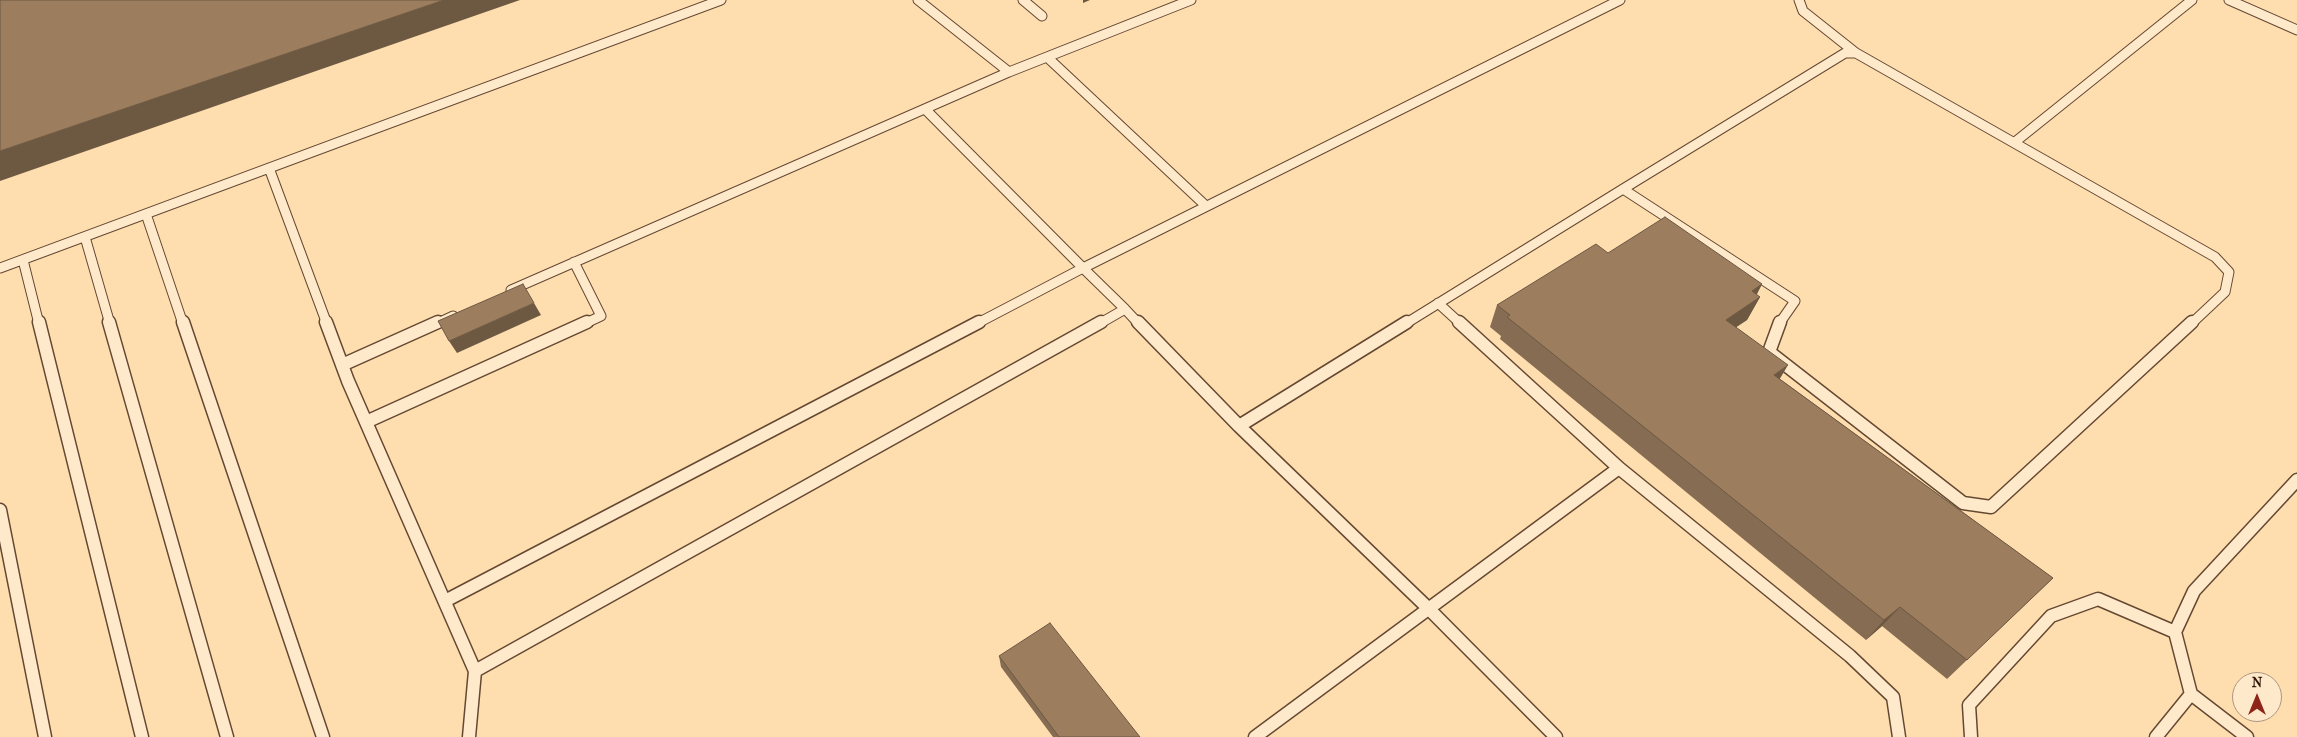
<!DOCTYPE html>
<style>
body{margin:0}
#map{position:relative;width:2297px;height:737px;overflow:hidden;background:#fedeaf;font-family:"IM FELL French Canon",serif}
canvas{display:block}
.north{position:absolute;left:2232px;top:672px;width:50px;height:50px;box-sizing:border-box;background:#feeacb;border:1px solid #ac957d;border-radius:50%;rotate:0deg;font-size:14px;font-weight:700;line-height:20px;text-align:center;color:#321608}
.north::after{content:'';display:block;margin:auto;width:18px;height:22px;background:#8f2418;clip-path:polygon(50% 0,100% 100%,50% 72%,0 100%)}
</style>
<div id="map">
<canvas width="2297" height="737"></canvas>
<div class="north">N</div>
</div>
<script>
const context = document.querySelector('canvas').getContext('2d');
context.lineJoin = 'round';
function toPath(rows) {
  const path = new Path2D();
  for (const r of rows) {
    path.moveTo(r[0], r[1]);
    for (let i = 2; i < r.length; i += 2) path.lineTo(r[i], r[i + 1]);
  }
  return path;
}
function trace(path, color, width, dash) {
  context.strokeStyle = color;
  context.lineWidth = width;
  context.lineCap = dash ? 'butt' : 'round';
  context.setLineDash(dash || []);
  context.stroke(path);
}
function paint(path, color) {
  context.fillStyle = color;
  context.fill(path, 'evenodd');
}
const serviceFar1 = toPath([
 [918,0,1009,72,1191,0],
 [1023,0,1042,16],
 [1799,0,1803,11,1856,53],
 [2229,0,2297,30],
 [1047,57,1206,206],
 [925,109,1083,268,976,324],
 [2015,142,2192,0],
 [269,168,327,324],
 [1623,189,1795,301,1779,324],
 [1623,189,1845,53,1856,53,2215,257,2229,272,2225,292,2191,324],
 [146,214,183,324],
 [85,237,110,324],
 [23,260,39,324],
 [574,262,601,316,584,324],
 [0,268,721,0],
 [511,290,1009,72],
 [1438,303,1461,324],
 [1125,309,1083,268,1620,0],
 [436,324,453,316],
 [1099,324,1125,309,1139,324],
 [1405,324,1623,189]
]);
const service = toPath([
 [39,322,142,737],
 [109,322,227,737],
 [183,322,323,737],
 [326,322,348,381,475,671],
 [1138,322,1239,426,1407,322],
 [1459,322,1619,468],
 [1780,322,1769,352,1963,503,1991,507,2192,322],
 [342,365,438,322],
 [366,422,587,322],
 [1239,426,1429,609,1556,737],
 [0,510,45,737],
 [445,601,979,322],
 [469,737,475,671,1101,322],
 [1255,737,1619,468,1850,656,1893,697,1899,737],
 [1971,737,1969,705,2051,616,2098,599,2175,632],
 [2156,737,2191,694],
 [2247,737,2191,694,2175,632,2194,591,2297,480]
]);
trace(serviceFar1, '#654832', 11);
trace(service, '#654832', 15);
trace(serviceFar1, '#feeacb', 9);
trace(service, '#feeacb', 12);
paint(toPath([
 [1608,253,1762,284,1756,295,1760,297,1747,320,1736,327,1780,379,2053,578,1947,679,1882,626,1866,640,1500,339,1501,336,1490,327,1497,305],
 [999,656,1140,737,1053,737,1001,667]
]), '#866c52');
paint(toPath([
 [444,0,520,0,0,181,0,151],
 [1083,0,1090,0,1083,3],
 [1762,284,1753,302,1760,297,1747,320,1714,342,1726,320,1752,291],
 [534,303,541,315,457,353,449,341],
 [1788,365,1775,387,1774,375],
 [1900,607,1882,626,1866,640,1884,620]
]), '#6d5842');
const building = toPath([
 [0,0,444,0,0,151,0,0],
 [1665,217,1762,284,1752,291,1760,297,1726,320,1788,365,1774,375,2053,578,1967,660,1900,607,1884,620,1507,317,1510,315,1497,305,1596,244,1608,253,1665,217],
 [523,284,534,303,449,341,438,321,523,284],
 [1050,623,1140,737,1059,737,999,656,1050,623]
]);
paint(building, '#9c7e5f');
trace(building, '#6d5842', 1);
</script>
